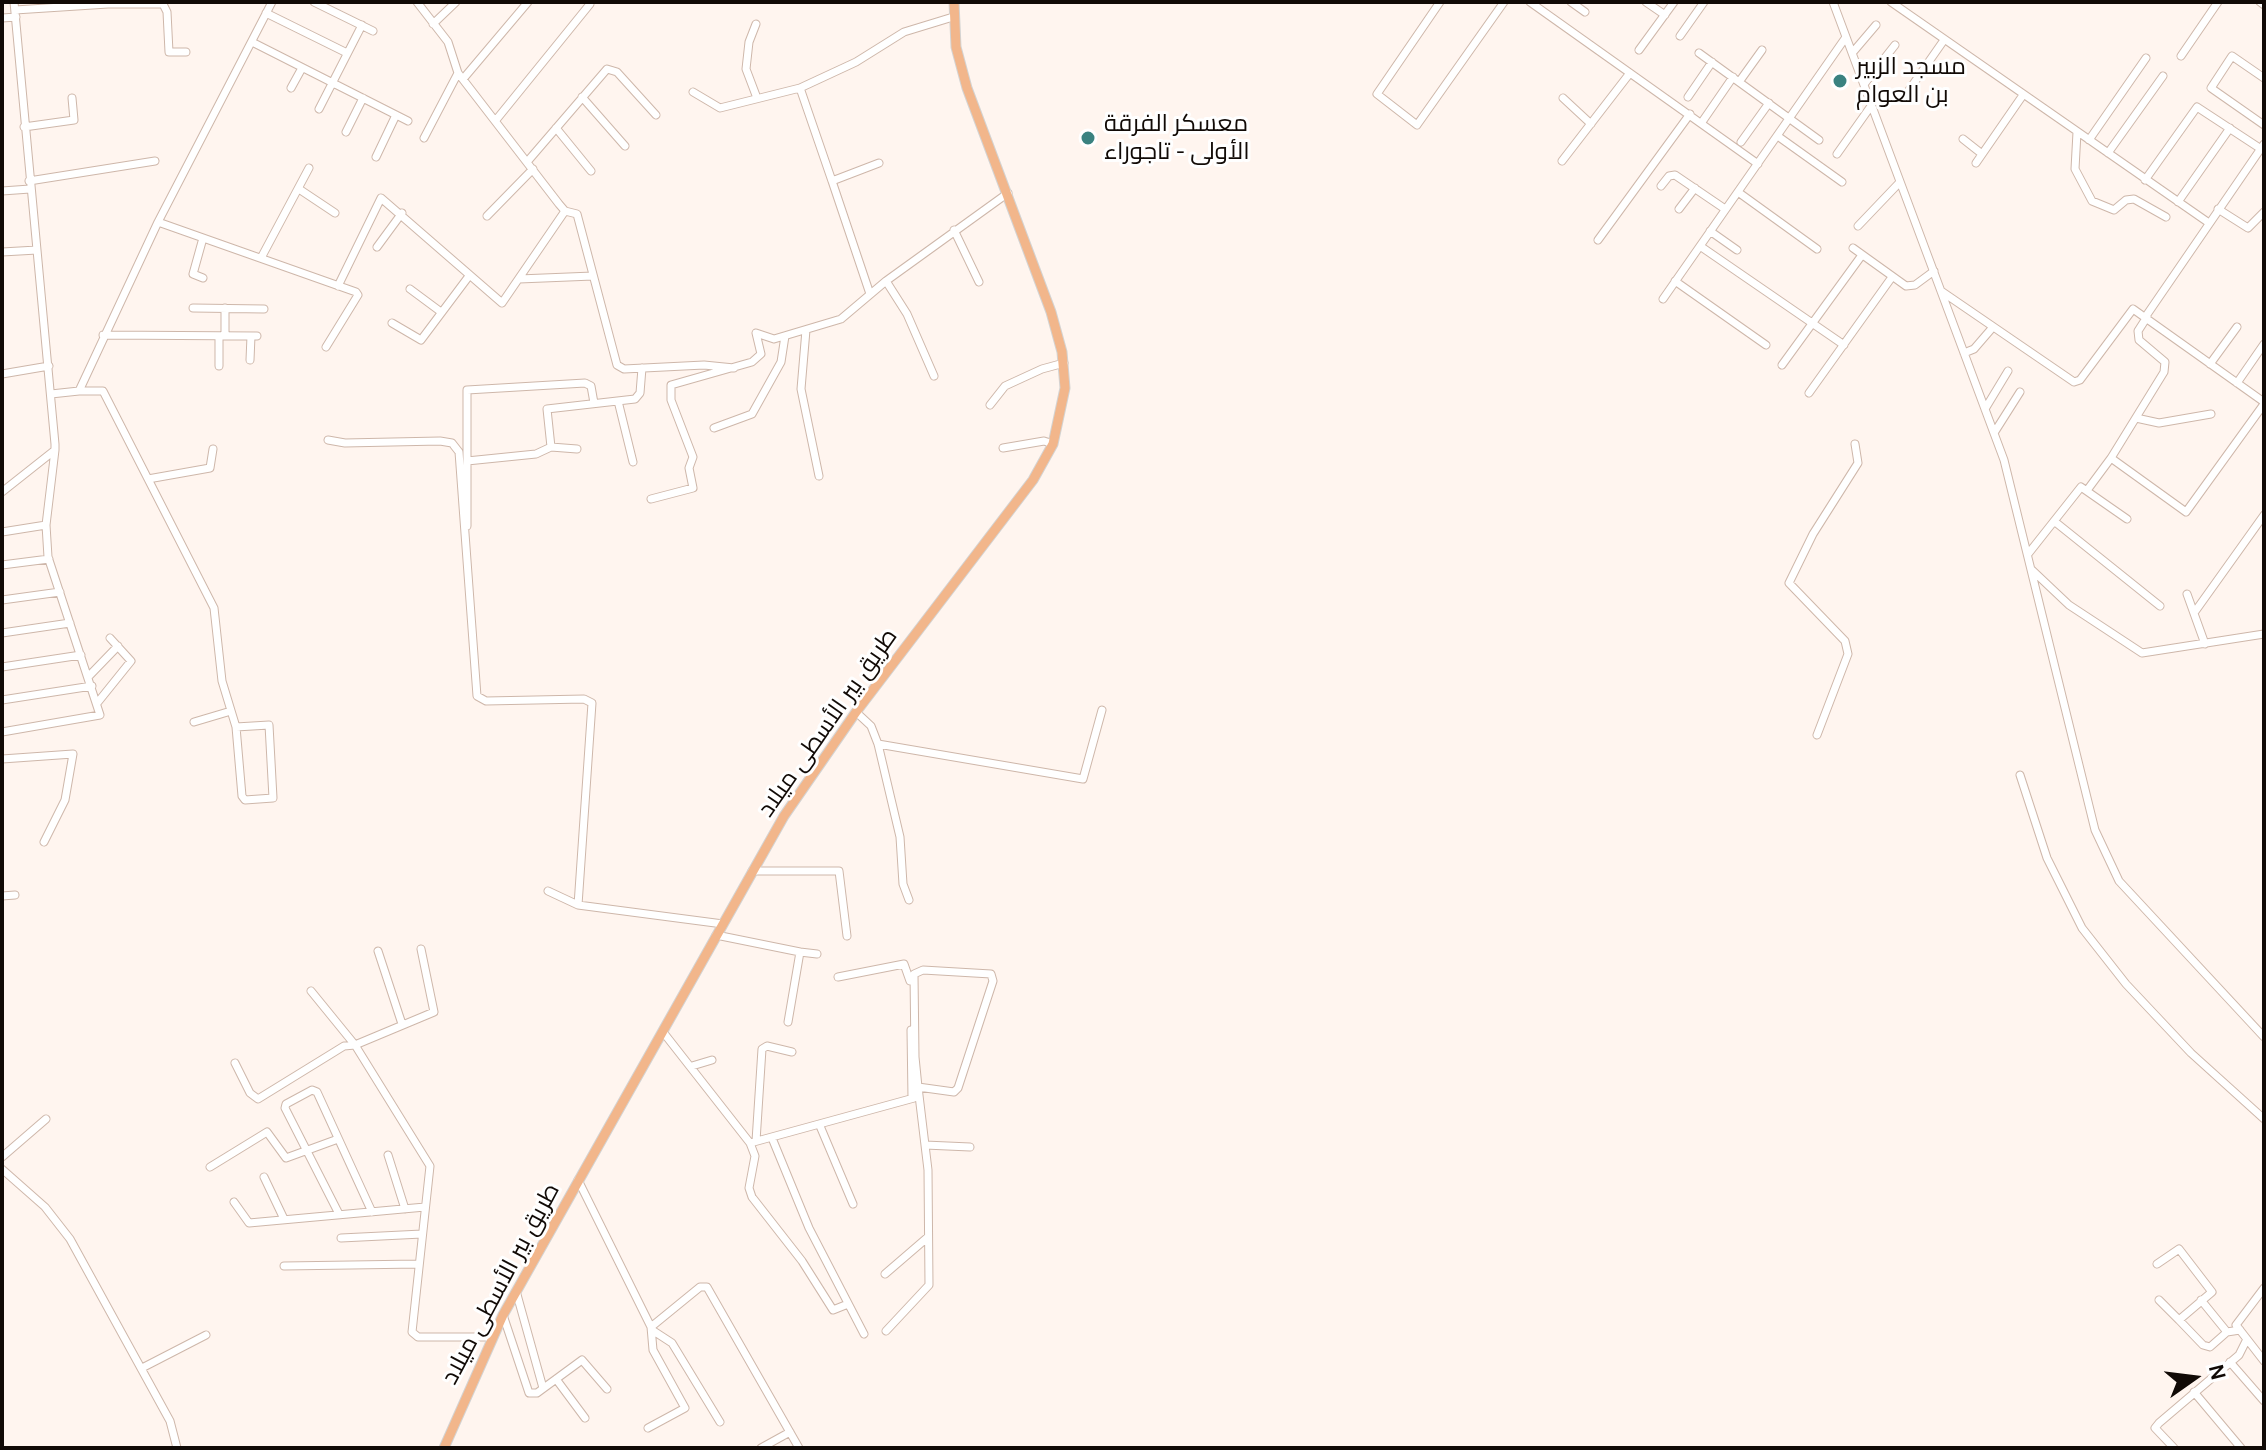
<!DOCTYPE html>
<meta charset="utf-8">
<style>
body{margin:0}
#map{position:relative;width:2266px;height:1450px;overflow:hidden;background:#fff5ef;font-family:Karla,sans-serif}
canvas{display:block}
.frame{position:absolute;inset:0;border:4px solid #110a06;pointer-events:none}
.north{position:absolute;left:2154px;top:1338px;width:80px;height:80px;-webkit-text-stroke:6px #fff;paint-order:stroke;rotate:76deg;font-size:22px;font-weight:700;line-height:32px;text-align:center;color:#110a06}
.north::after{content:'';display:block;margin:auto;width:28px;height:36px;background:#110a06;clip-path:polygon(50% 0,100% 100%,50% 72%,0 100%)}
</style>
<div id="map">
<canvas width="2266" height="1450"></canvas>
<div class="frame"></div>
<div class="north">N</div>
</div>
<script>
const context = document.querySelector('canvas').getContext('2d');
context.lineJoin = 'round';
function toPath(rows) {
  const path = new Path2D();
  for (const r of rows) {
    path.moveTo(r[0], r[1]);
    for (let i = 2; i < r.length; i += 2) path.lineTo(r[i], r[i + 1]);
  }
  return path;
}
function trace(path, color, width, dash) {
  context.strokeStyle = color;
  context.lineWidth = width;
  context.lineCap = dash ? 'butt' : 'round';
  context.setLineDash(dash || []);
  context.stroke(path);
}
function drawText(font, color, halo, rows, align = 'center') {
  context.font = font + ' Karla,Cairo,sans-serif';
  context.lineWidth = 6;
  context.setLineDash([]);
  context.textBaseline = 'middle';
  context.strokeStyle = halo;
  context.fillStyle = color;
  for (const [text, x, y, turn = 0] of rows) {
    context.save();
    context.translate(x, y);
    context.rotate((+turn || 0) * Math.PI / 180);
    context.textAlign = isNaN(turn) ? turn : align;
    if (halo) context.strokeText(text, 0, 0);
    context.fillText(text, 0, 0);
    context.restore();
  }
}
const minor = toPath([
 [314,2,373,31],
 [417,2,448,42,458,73,559,204,565,211,577,214,617,365,624,369,704,365,734,368],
 [1440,2,1377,94,1417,125,1504,2],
 [1530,2,1758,164],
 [1571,2,1585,12],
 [1646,2,1665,15],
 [1833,2,2004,460,2095,830,2119,881,2264,1037],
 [1891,2,2209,223],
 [2260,2,2264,5],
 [105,4,163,4,167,12,169,52,186,52],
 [15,10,108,4],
 [266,13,347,53],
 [2,18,16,17],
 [433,24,456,2],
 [756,24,749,42,746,69,757,98],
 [1680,36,1704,2],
 [252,42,408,121],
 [1639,50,1674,2],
 [1853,52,1876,25],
 [1699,53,1819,140],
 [2181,56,2218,2],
 [2264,78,2232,56,2211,88,2264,125],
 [463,79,528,2],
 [1739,82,1762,50],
 [1865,83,1895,45],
 [291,88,302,68],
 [800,88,856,62,904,32,953,17],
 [1909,90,1944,40],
 [693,92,720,108,800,88,832,181],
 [582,97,625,146],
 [1688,97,1712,62],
 [1563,98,1591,124],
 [319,109,362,25],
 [496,120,590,4],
 [1702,122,1733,77],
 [24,127,74,120,72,98],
 [556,128,591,171],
 [346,132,363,98],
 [2077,132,2075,169,2092,201,2114,210,2126,200,2134,199,2166,217],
 [1779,137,1842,182],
 [424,138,458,73],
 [1963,139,1982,154],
 [2089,140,2146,58],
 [1741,142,1769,103],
 [2108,153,2163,76],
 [1837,154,1871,106],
 [376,157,396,115],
 [1562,161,1630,73],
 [527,162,607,69,617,72,656,115],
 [1976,163,2023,95],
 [2145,180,2197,107,2261,149],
 [29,181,155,161],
 [1661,186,1669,176,1675,175,1725,209],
 [299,189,335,213],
 [2,191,30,189],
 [1738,192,1817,249],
 [2178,202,2230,128],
 [1679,209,1695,188],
 [2218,209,2248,228,2264,212],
 [487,216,533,169],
 [158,222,356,292,358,295,326,347],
 [1858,226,1900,182],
 [954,230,979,282],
 [1710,231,1737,250],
 [203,238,193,274,203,278],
 [1598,240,1690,114],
 [1700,246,1844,345],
 [377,247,402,213],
 [1853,248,1906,286,1915,285,1934,271],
 [2,252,37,250],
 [261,258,309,168],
 [519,279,593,276],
 [886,281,907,314,934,376],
 [1675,281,1766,345],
 [338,286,381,198,502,303,565,211],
 [410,289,441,312],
 [1941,291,2074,382,2080,380,2133,309,2264,402],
 [870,294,832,181,879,163],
 [1663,299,1846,37],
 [193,308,264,309],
 [2146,316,2264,144],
 [392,323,421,340,469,276],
 [806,330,801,389,819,476],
 [103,335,257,336],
 [219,336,219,366],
 [225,336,225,308],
 [1964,353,1974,349,1993,327],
 [250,360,251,336],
 [2210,364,2237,327],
 [1782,365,1862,255],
 [2,374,49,366],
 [2237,383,2264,344],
 [79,391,103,391,214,608,222,681,236,727,242,796,245,800,273,798,269,725,236,727],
 [1809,393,1892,277],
 [51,394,79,391,158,222,272,2],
 [618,401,633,462],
 [990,405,1005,386,1042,369,1064,363],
 [1985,409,2008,371],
 [2136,418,2159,423,2211,414],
 [714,428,752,414,781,362,785,336],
 [1994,433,2020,392],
 [328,440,345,443,440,441,452,443,459,452,477,696,486,701,584,699,592,703,578,905],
 [551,447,547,409,635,399,640,393,642,368],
 [1003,448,1044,441,1053,444],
 [2111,458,2186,512,2264,404],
 [467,461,536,454,551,447,577,449],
 [148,479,210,468,213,449],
 [2088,489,2111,458,2164,372,2165,362,2139,340,2138,331,2147,317],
 [2,492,55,450,55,444,14,2],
 [651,499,693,488,689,468,693,457,671,400,671,385,752,362,761,354,756,333,774,339,841,319,886,281,1008,193],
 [2054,521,2160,606],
 [467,526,467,390,585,383,591,386,594,403],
 [2,532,46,525],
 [2028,554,2081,487,2127,519],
 [2,565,49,559],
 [2032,570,2069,605,2142,653,2264,634],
 [2187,594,2205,644],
 [2,600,60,592],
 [2194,613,2264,515],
 [2,633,70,623],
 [2,667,81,655],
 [89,676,118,646],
 [2,700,92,686],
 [98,702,131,661,110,638],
 [856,712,871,726,878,744,900,837,903,884,909,900],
 [194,722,231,711],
 [2,732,100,715,48,557,46,525,55,450],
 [1817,735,1848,654,1845,641,1789,583,1813,534,1858,463,1855,444],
 [878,744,1083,779,1102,710],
 [2,759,73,754,65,800,44,842],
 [2020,775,2047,858,2082,928,2126,984,2191,1053,2264,1119],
 [752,871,839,871,847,936],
 [548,891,578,905,723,924],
 [2,896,15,895],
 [716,935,800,952,788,1022],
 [378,951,402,1024],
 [800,952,817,954],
 [838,977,904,964,910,981],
 [311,991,355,1045,430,1166,412,1332,418,1337,492,1337],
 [911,1030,912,1098],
 [663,1032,750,1143,755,1156,749,1188,752,1197,802,1261,833,1310,848,1304],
 [235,1063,250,1093,258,1099,344,1046,355,1045,434,1012,421,949],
 [692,1066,712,1060],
 [820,1126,853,1204],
 [772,1138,809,1228,864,1334],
 [756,1141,762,1049,767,1046,792,1052],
 [750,1143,914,1098],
 [925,1145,970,1147],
 [388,1155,405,1209],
 [2,1157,46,1119],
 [210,1167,267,1132,286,1158,338,1139],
 [2,1169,45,1207,70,1239,170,1421,177,1448],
 [264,1177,284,1219],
 [578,1180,651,1327,700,1287,707,1287,799,1448],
 [234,1202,249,1223,425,1207],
 [339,1214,285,1108,286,1104,312,1090,317,1092,372,1212],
 [341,1238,422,1234],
 [2157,1264,2179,1249,2212,1292,2179,1320,2203,1345,2210,1347,2227,1332,2240,1330],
 [284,1266,418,1264],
 [885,1274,928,1237],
 [2264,1288,2236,1325,2264,1361],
 [516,1291,543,1388],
 [2159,1300,2179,1320],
 [2201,1300,2227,1332],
 [503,1315,529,1393,537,1393,582,1360,607,1389],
 [652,1330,672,1343,720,1422],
 [886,1331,929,1285,928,1170,918,1087,915,1057,914,974,923,970,991,974,993,981,958,1088,954,1092,918,1087],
 [2230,1362,2264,1401],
 [142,1368,206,1335],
 [556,1379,585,1418],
 [2194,1392,2241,1448],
 [648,1428,685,1408,653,1350,651,1327],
 [761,1448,790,1432],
 [2174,1448,2155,1428,2159,1423,2239,1355,2246,1341]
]);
const major = toPath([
 [444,1448,503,1315,784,816,856,712,1033,480,1053,444,1065,388,1062,352,1051,312,967,88,956,47,954,2]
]);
trace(minor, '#ceb7aa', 9);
trace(major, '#d4d3d2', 11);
trace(minor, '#fff', 7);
trace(major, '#f2b68b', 9);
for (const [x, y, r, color] of [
 [1840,81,8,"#3a8280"],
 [1088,138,8,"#3a8280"]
]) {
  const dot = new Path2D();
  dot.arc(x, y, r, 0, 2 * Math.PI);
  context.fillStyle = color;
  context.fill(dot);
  trace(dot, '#fff', 3);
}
drawText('24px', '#110a06', '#fff', [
 ["مسجد الزبير",1856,67],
 ["بن العوام",1856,95],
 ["معسكر الفرقة",1104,124],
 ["الأولى - تاجوراء",1104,152]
], 'left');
drawText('24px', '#110a06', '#fff', [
 ["طريق بير الأسطى ميلاد",828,723,-55],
 ["طريق بير الأسطى ميلاد",501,1284,-62]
]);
</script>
